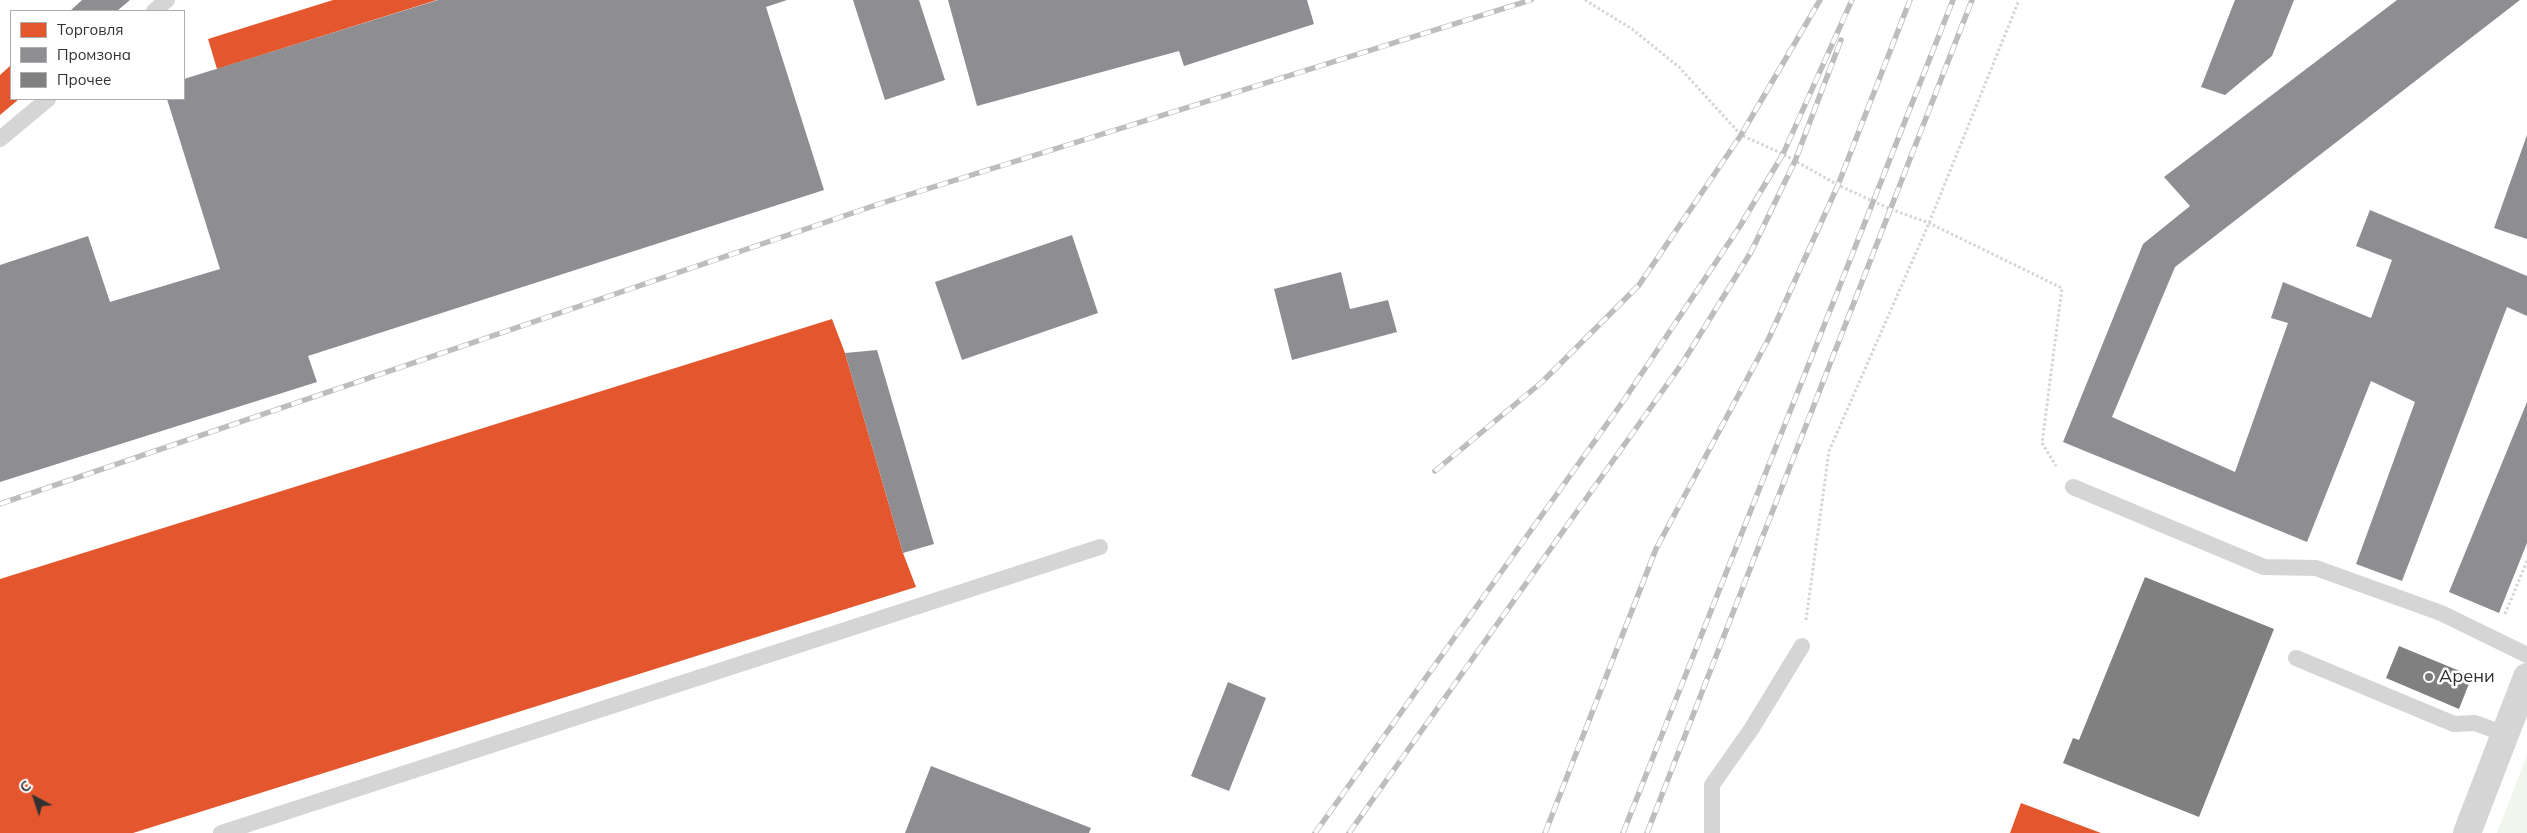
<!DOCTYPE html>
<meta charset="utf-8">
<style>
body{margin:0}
#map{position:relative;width:2527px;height:833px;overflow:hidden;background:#fff;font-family:Mulish,sans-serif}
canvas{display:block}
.legend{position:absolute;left:10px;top:10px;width:175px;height:90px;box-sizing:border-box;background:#fff;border:1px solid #adadad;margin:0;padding:6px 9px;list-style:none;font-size:15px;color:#313131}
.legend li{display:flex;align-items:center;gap:10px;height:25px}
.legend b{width:25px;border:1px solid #adadad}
.north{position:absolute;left:10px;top:773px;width:50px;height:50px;-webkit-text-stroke:4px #fff;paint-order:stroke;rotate:320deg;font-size:14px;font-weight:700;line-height:20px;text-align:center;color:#313131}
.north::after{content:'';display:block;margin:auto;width:18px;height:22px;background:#313131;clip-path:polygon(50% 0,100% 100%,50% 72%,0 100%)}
</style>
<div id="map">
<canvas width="2527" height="833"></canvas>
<ul class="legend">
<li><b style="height:14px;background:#e4572e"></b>Торговля</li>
<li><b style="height:14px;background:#8d8d92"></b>Промзона</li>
<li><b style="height:14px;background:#808080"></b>Прочее</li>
</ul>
<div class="north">С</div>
</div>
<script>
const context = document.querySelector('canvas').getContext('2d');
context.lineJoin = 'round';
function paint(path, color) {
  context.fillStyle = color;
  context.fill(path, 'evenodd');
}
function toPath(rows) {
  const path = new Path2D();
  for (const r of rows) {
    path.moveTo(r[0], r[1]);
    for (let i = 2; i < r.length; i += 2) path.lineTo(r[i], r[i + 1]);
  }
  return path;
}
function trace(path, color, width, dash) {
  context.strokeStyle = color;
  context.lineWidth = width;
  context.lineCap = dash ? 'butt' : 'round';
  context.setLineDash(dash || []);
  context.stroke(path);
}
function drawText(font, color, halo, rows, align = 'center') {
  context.font = font + ' Mulish,sans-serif';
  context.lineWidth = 5;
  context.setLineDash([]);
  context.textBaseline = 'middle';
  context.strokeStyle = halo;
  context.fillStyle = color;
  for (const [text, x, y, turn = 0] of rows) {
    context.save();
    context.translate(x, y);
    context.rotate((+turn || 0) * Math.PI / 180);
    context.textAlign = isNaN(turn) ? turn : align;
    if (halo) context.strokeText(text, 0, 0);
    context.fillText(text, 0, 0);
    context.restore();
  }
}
paint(toPath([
 [2527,755,2527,833,2497,833]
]), '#f1f6ed');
paint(toPath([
 [333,0,437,0,217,69,208,39],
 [11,65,11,99,19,99,0,115,0,75],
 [832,319,845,353,903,553,916,587,133,833,0,833,0,579],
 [2021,803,2101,833,2010,833]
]), '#e4572e');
paint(toPath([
 [82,0,130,0,117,11,70,11],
 [438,0,787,0,766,7,824,190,308,356,317,382,0,482,0,265,88,236,110,302,220,269,167,99,184,99,184,79],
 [853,0,919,0,945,80,885,100],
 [948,0,1307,0,1314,24,1184,66,1179,51,977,106],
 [2235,0,2294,0,2272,56,2225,95,2201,87],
 [2397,0,2520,0,2175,267,2112,417,2235,472,2288,323,2271,318,2283,282,2371,318,2392,260,2356,246,2370,210,2527,276,2527,316,2507,307,2402,581,2356,564,2415,402,2371,381,2307,542,2063,442,2143,244,2190,206,2164,177],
 [2527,135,2527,239,2494,228],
 [1072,235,1098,313,962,360,935,282],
 [1341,272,1350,309,1388,300,1397,332,1292,360,1274,289],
 [877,350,934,544,903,553,845,353],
 [2527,402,2527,543,2499,613,2449,592],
 [1228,682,1266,698,1229,791,1191,776],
 [931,766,1091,828,1089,833,905,833]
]), '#8d8d92');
paint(toPath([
 [2145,577,2274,629,2199,817,2063,763,2073,738,2079,740],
 [2399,646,2472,676,2459,709,2386,678]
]), '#808080');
trace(toPath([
 [1585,0,1632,29,1679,67,1741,135,1783,154,1838,185,1890,209,1929,223,2062,288,2042,443,2056,466],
 [2505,614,2527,561],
 [1806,620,1829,451,1929,223,2019,0]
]), '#d5d5d5', 3, [2.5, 2.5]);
trace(toPath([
 [154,11,167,0],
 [0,139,48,99],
 [2073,487,2264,567,2316,568,2441,613,2527,655],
 [2296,658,2454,724,2475,723,2505,734],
 [221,833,1100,547],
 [1712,833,1712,785,1752,728,1802,646]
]), '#d5d5d5', 16);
trace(toPath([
 [2467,833,2527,677]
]), '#d5d5d5', 28);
const rail = toPath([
 [1435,471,1542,382,1639,285,1741,135,1820,0],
 [0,504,879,204,1531,0],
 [1315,833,1624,400,1740,226,1783,154,1852,0],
 [1349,833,1683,362,1751,252,1795,161,1841,40],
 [1545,833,1656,549,1769,338,1838,185,1910,0],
 [1623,833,1953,0],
 [1647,833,1972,0]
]);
trace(rail, '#bdbdbd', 5.5);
trace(rail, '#fff', 4, [11]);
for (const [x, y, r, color] of [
 [2429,677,5,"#797979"]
]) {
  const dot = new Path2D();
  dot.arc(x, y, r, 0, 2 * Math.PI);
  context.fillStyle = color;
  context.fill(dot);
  trace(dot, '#fff', 2);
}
drawText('18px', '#313131', '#fff', [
 ["Арени",2439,677]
], 'left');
</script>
